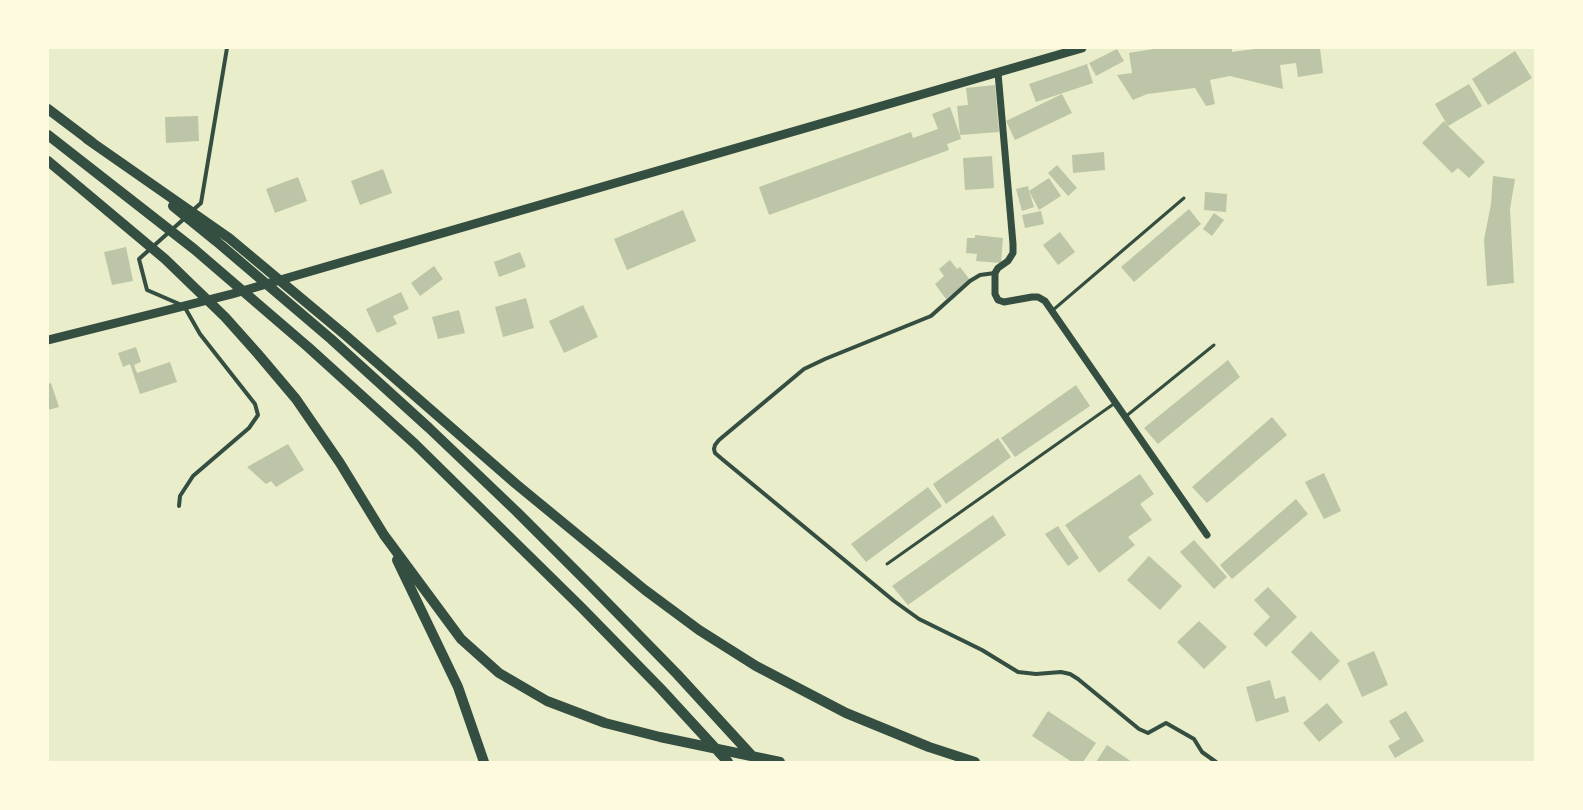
<!DOCTYPE html>
<style>
body{margin:0}
#map{position:relative;width:1583px;height:810px;overflow:hidden;background:#e9edc9;font-family:Lato,sans-serif}
canvas{display:block}
.frame{position:absolute;inset:0;border:49px solid #fefae0;pointer-events:none}
</style>
<div id="map">
<canvas width="1583" height="810"></canvas>
<div class="frame"></div>
</div>
<script>
const context = document.querySelector('canvas').getContext('2d');
context.lineJoin = 'round';
function paint(path, color) {
  context.fillStyle = color;
  context.fill(path, 'evenodd');
}
function toPath(rows) {
  const path = new Path2D();
  for (const r of rows) {
    path.moveTo(r[0], r[1]);
    for (let i = 2; i < r.length; i += 2) path.lineTo(r[i], r[i + 1]);
  }
  return path;
}
function trace(path, color, width, dash) {
  context.strokeStyle = color;
  context.lineWidth = width;
  context.lineCap = dash ? 'butt' : 'round';
  context.setLineDash(dash || []);
  context.stroke(path);
}
paint(toPath([
 [1159,48,1232,48,1232,52,1262,48,1320,48,1323,73,1298,77,1296,63,1280,65,1283,89,1230,76,1210,80,1215,104,1206,106,1195,88,1147,94,1133,100,1117,75,1132,73,1129,53],
 [1117,49,1124,61,1096,76,1089,63],
 [1515,51,1532,78,1488,105,1472,79],
 [1087,64,1093,83,1036,102,1029,84],
 [1469,84,1482,106,1448,126,1485,162,1469,178,1458,168,1452,173,1422,143,1444,121,1448,126,1435,104],
 [995,85,999,132,960,135,961,139,947,144,949,150,769,215,759,187,911,132,913,138,938,129,932,114,950,107,960,135,957,106,968,105,966,88],
 [1062,94,1072,113,1015,140,1006,121],
 [198,116,199,141,166,143,165,117],
 [1104,152,1105,170,1073,173,1072,155],
 [992,156,994,188,965,190,963,158],
 [1057,165,1077,188,1068,196,1048,173],
 [383,169,392,193,360,205,351,181],
 [1493,176,1515,179,1510,209,1514,283,1487,286,1484,240,1491,204],
 [298,177,307,201,275,213,266,189],
 [1049,178,1061,196,1039,210,1029,191,1034,207,1022,211,1016,189,1028,186,1029,191],
 [1205,192,1227,194,1226,212,1204,210],
 [1189,209,1201,224,1134,282,1121,267],
 [683,210,696,241,627,270,614,239],
 [1041,211,1044,224,1025,228,1022,215],
 [1214,213,1224,220,1212,236,1203,229],
 [1060,232,1075,252,1058,265,1043,245],
 [975,235,1003,238,1001,263,976,261,977,254,966,253,967,238,975,238],
 [126,247,133,281,112,285,104,252],
 [520,252,526,267,499,277,494,262],
 [950,260,957,269,960,267,970,280,946,299,935,284,944,276,939,269],
 [434,266,443,279,420,296,411,283],
 [401,292,409,309,393,316,397,324,377,333,366,309],
 [526,298,534,328,503,337,495,307],
 [583,305,598,337,564,353,549,321],
 [459,310,465,333,438,339,432,317],
 [136,347,141,362,134,365,137,373,170,362,177,382,140,394,130,364,123,367,118,353],
 [1228,360,1240,377,1158,444,1144,428],
 [51,383,59,407,48,410,48,384],
 [1076,385,1090,406,1015,457,1001,438],
 [1272,417,1287,435,1207,503,1192,487],
 [998,438,1011,457,946,504,933,484],
 [288,444,304,470,276,487,271,481,266,484,247,467],
 [1324,473,1341,511,1324,519,1305,482],
 [1140,474,1154,494,1140,504,1152,520,1128,537,1135,545,1099,573,1065,525],
 [928,487,942,506,866,562,851,544],
 [1296,499,1308,514,1232,579,1220,565],
 [993,515,1006,535,908,605,892,586],
 [1058,526,1079,558,1068,566,1045,534],
 [1194,540,1227,577,1214,589,1180,552],
 [1149,556,1182,586,1160,610,1127,580],
 [1268,587,1297,617,1266,647,1253,634,1270,617,1254,600],
 [1199,621,1227,647,1204,669,1177,642],
 [1311,631,1340,661,1320,681,1291,652],
 [1374,651,1388,685,1362,697,1347,663],
 [1270,680,1275,699,1285,696,1289,712,1256,722,1246,687],
 [1327,703,1343,722,1319,742,1303,723],
 [1048,711,1096,743,1083,762,1072,762,1032,736],
 [1406,711,1424,741,1395,758,1388,746,1400,739,1389,721],
 [1107,745,1132,762,1096,762]
]), '#bcc5a7');
trace(toPath([
 [1053,310,1184,198],
 [1125,417,1214,345],
 [887,564,1115,403]
]), '#344e41', 3);
trace(toPath([
 [192,211,201,203,227,48],
 [995,273,980,275,970,281,931,316,825,359,804,369,719,440,715,445,714,449,715,453,722,459,894,601,919,619,982,650,1018,672,1036,674,1061,672,1070,674,1078,679,1139,729,1148,733,1166,723,1194,739,1202,752,1216,762],
 [179,506,180,496,193,476,249,428,258,415,255,404,200,334,184,306,147,290,139,259,186,217]
]), '#344e41', 4);
trace(toPath([
 [998,73,1013,244,1013,253,1008,261,998,268,995,273,995,294,998,300,1004,302,1032,297,1038,297,1045,301,1207,535]
]), '#344e41', 7);
trace(toPath([
 [48,340,232,294,1082,48]
]), '#344e41', 9);
trace(toPath([
 [48,109,93,143],
 [48,135,194,249,308,347,415,444,582,608,661,689,728,762],
 [87,139,229,238,344,334,516,484,645,590,699,630,756,666,846,713,929,747,975,762],
 [48,161,165,259,225,317,258,354,296,399,340,463,384,535,461,639,499,673,547,701,605,723,660,737,780,762],
 [173,206,216,241,331,339,429,428,517,512,591,586,677,674,754,758],
 [397,560,458,687,484,762]
]), '#344e41', 10);
</script>
